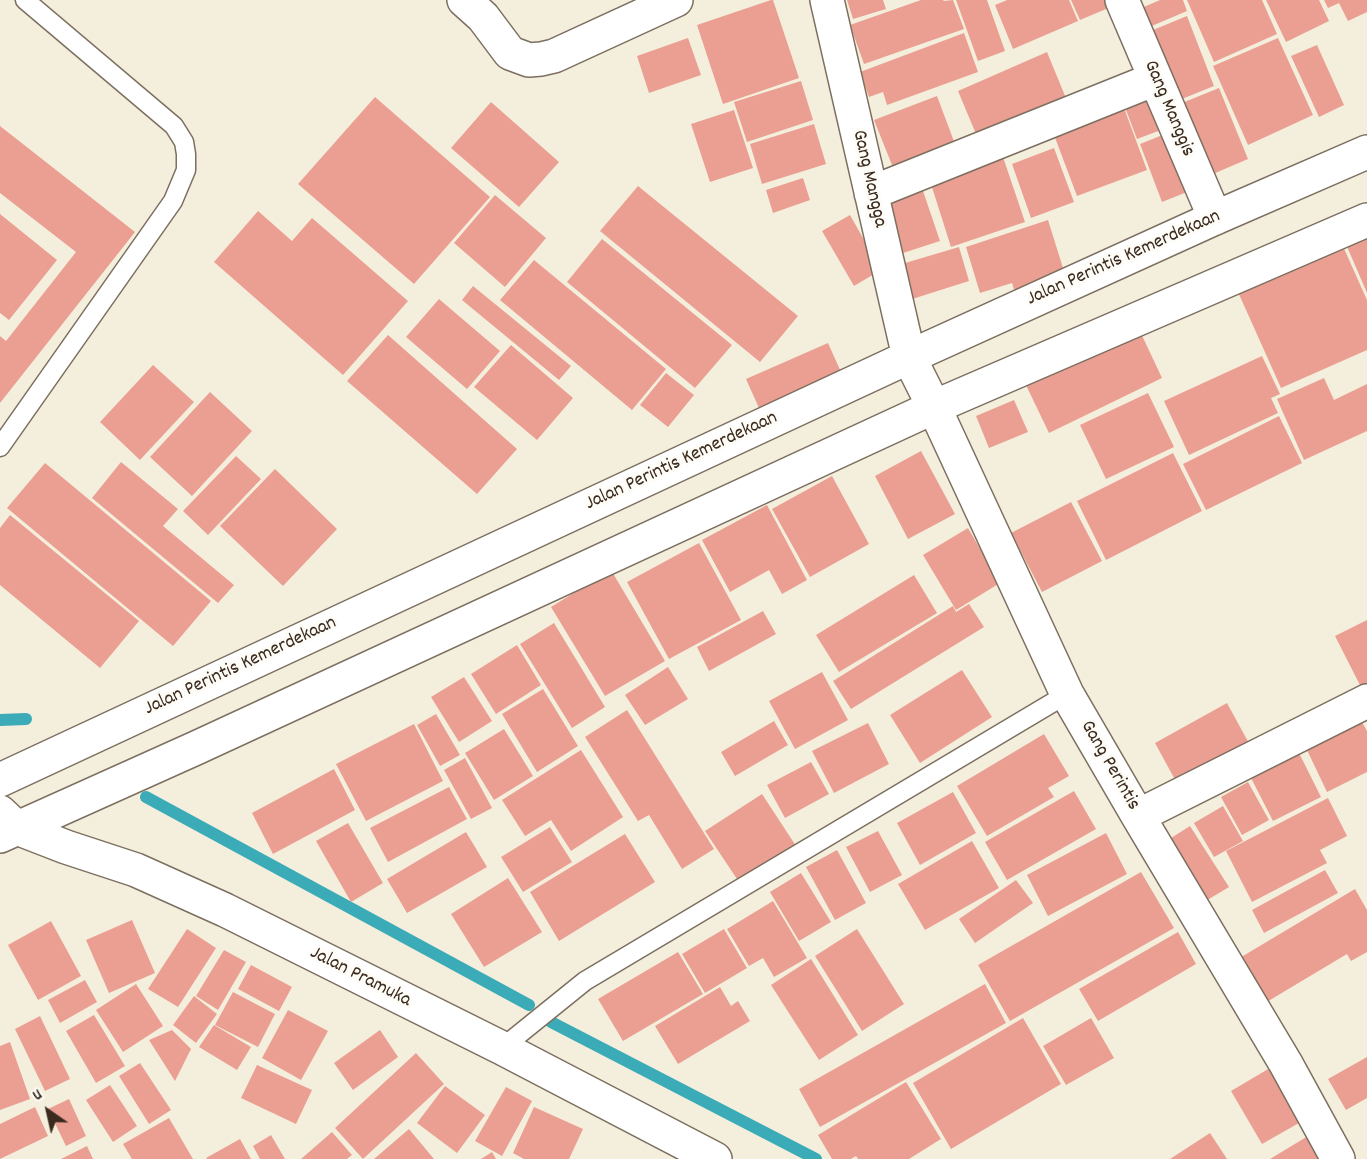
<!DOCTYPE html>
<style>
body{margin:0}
#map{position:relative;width:1367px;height:1159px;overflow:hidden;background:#f4efdc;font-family:Dekko,sans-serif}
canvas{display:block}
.north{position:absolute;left:18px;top:1081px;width:60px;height:60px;-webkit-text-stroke:4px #fdfcf7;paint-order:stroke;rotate:326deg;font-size:16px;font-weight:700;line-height:24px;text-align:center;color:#3b2a1e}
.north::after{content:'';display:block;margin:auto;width:21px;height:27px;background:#3b2a1e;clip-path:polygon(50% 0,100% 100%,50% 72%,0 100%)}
</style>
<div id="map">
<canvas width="1367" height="1159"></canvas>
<div class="north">U</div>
</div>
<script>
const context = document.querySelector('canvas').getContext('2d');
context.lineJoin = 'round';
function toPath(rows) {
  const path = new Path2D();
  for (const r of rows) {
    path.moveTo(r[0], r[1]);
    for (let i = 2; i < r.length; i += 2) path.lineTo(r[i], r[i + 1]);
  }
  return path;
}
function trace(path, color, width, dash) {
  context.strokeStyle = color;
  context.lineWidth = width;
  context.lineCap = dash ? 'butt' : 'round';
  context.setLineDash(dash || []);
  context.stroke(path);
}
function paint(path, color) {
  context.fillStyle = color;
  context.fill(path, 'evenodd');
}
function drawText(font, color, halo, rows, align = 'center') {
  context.font = font + ' Dekko,sans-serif';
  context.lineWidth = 6;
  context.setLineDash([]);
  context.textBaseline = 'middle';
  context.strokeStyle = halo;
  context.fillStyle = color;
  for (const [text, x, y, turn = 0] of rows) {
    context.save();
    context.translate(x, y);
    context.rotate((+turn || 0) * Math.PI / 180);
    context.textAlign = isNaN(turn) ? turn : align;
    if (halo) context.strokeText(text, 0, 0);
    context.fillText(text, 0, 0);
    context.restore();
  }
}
trace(toPath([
 [0,720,26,719],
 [146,797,529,1005],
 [551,1022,816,1159]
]), '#3babb8', 12);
paint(toPath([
 [771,0,773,0,799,78,723,104,697,25],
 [847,0,883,0,886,9,853,19],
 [921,0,943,0,944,1,953,0,964,29,864,64,850,25],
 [956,0,987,0,1005,51,978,61],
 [1007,0,1069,0,1078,21,1013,49,995,5],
 [1071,0,1117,0,1118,4,1080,20],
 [1160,0,1183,0,1187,11,1140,31,1132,12],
 [1187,0,1262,0,1277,34,1214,62],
 [1266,0,1319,0,1329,21,1286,42],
 [1324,0,1367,0,1367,12,1348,21,1339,3,1328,8],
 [1187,16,1214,86,1177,101,1141,35],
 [964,33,978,72,887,105,883,92,869,97,860,72],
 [688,38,701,75,649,93,637,56],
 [1278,38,1313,115,1248,145,1213,66],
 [1317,45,1344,105,1319,117,1291,56],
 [1047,52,1070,108,981,146,958,91],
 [801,81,813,120,747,142,734,102],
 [1219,88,1248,159,1206,177,1177,105],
 [1154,90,1169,127,1137,139,1123,102],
 [937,96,958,152,896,175,874,120],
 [375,97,490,197,414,284,298,184],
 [491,102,559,162,519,207,451,148],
 [1124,108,1147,170,1077,196,1054,135],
 [734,110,753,168,710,182,691,124],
 [814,124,826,164,762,184,750,144],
 [0,126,135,232,0,403,0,336,6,341,76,252,0,193],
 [1170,132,1192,190,1162,202,1140,144],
 [1054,148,1074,202,1031,218,1012,164],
 [1003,157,1025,222,951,247,930,181],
 [803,178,810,200,773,213,766,190],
 [921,185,940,241,900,254,881,199],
 [638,186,798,316,760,362,600,231],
 [495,195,546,238,505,287,454,243],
 [258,211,292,241,312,218,408,301,343,375,214,262],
 [0,214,57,260,9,320,0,313],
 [850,215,881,270,854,286,822,231],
 [1048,220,1068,284,1017,299,1012,283,980,293,966,247],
 [1367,224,1367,293,1342,235],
 [602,239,732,345,695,388,567,282],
 [1342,244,1367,300,1367,350,1281,388,1238,292],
 [959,247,969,281,906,301,895,266],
 [534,260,666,369,632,410,500,300],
 [473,286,571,366,559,380,462,300],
 [439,299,500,351,467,389,406,337],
 [1138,327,1162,378,1049,433,1024,381],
 [388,335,517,449,477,494,347,381],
 [828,343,841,372,759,408,746,379],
 [511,345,573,398,537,440,474,387],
 [1262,356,1280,394,1271,398,1278,413,1189,455,1164,401],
 [153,365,194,402,140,460,100,422],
 [666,373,694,395,668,427,640,405],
 [1324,378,1334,400,1367,384,1367,431,1304,460,1277,399],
 [210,392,252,431,192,496,150,457],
 [1148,393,1174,447,1106,479,1080,425],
 [1014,400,1028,432,989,448,976,416],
 [1279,416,1302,463,1206,510,1183,464],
 [921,451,955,514,908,539,875,476],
 [1173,453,1202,511,1106,560,1077,501],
 [236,456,261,479,208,535,183,511],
 [121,462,178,509,163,526,234,585,218,603,92,498],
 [45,463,211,601,173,646,7,508],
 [275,469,337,529,283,586,220,526],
 [832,476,869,544,810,577,772,509],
 [1071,502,1102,561,1042,592,1011,533],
 [767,505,807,580,782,594,769,570,730,592,702,540],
 [10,515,139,621,100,668,0,585,0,528],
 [968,528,1000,583,956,610,923,555],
 [699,543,741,620,669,659,627,582],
 [611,570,665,661,605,696,551,607],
 [914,575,937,613,839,672,816,635],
 [969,604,984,627,851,709,833,681,953,606,956,612],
 [763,611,776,634,709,671,697,647],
 [1367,620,1367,691,1364,693,1335,636],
 [554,623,605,707,572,728,520,644],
 [517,645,541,685,496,714,471,674],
 [668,667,688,699,645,725,625,695],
 [962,670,992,717,920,763,890,715],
 [822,672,848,720,795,749,769,701],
 [464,677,492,721,459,742,431,697],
 [543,689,578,746,537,772,502,714],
 [1227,703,1251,747,1179,787,1155,743],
 [627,710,714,849,682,869,649,815,638,821,585,737],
 [436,714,460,755,440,766,417,725],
 [774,721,788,745,735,776,721,752],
 [1362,722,1367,731,1367,772,1327,792,1307,750],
 [868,723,889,764,834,793,812,751],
 [414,724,443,781,366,821,336,764],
 [504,729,533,776,494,800,465,753],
 [1044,734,1069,776,1048,788,1054,797,987,836,957,786],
 [581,750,623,817,571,851,551,820,525,836,502,800],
 [1299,753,1321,797,1273,821,1251,778],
 [465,758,492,808,471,819,444,770],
 [811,762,829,794,785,818,767,785],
 [334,769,355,810,273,854,252,813],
 [1248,782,1269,820,1242,835,1221,797],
 [449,787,467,819,388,862,370,828],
 [1074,791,1096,829,1007,880,985,842],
 [953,792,976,833,920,865,897,823],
 [762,794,796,846,739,882,705,831],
 [1328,798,1347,836,1320,850,1327,863,1252,902,1226,851],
 [1223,806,1243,841,1214,857,1194,823],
 [348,823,383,883,351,902,316,841],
 [1190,826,1229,887,1199,905,1160,845],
 [550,827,572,862,523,892,501,857],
 [878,831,902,875,870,892,846,847],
 [466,832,487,867,407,913,387,879],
 [1106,833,1127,874,1048,916,1027,875],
 [625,834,655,882,559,941,530,892],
 [972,841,999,888,925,930,898,884],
 [837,850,866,903,835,920,806,867],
 [1325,870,1338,893,1264,933,1252,910],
 [1141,872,1174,928,1010,1021,978,965],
 [801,873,831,922,799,941,770,892],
 [508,878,542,932,484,967,451,914],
 [1016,880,1033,903,975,943,959,919],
 [1355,889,1367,910,1367,952,1351,961,1347,954,1265,1003,1238,959],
 [773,901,807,958,774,977,763,958,749,966,727,929],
 [132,920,155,973,109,993,86,940],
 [51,921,81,976,38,1000,8,945],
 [187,929,216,948,178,1007,148,989],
 [724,929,747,968,705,993,682,954],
 [857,929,904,1004,862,1031,815,956],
 [1178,932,1196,964,1098,1021,1079,989],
 [224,950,246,962,218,1010,196,996],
 [678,952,703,994,623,1041,598,999],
 [811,959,858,1035,819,1060,771,985],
 [251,965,292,987,279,1011,238,989],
 [85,980,97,1002,60,1023,48,1000],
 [136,984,163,1026,123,1052,96,1010],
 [985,984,1006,1023,820,1127,799,1089],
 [720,987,731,1006,738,1001,750,1021,678,1064,655,1026],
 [233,992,275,1014,258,1047,215,1025],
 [194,996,217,1014,196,1043,173,1025],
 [288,1010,328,1031,301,1080,262,1058],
 [94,1015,125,1066,96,1083,66,1031],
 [40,1016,70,1079,45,1091,15,1029],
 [1023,1018,1061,1084,951,1149,913,1083],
 [1091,1018,1114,1058,1066,1085,1043,1046],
 [214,1025,251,1047,237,1070,199,1047],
 [172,1030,191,1049,175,1081,149,1040],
 [380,1030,398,1057,353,1090,334,1063],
 [10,1042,30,1099,0,1110,0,1046],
 [416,1053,444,1084,363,1159,335,1128],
 [1367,1057,1367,1098,1346,1110,1328,1079],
 [140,1063,171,1110,149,1124,119,1076],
 [257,1065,312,1090,296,1124,241,1098],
 [1275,1065,1306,1119,1262,1144,1231,1091],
 [906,1082,941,1139,909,1159,858,1159,856,1156,851,1159,832,1159,818,1135],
 [110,1085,137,1126,113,1142,86,1100],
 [445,1086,485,1115,457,1153,417,1123],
 [506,1087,532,1101,502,1156,475,1141],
 [69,1099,86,1136,66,1146,48,1109],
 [35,1107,48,1136,0,1159,0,1124],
 [534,1107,583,1129,569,1159,524,1159,513,1153],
 [169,1118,193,1159,132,1159,123,1144],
 [409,1129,434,1159,374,1159],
 [332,1132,352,1155,347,1159,301,1159],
 [1210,1133,1227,1159,1170,1159],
 [271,1135,285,1159,260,1159,253,1146],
 [1308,1136,1322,1159,1270,1159],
 [240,1139,251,1159,207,1159,206,1158],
 [87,1146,93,1159,61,1159],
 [492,1152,496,1159,481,1159]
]), '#eb9f92');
const lane = toPath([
 [0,447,173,201,186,170,186,154,184,142,174,126,25,0],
 [502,1048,585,981,1067,694]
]);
const street = toPath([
 [464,0,483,17,510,53,529,60,541,59,554,56,676,0],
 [827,0,909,357,934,407,1067,694,1138,816,1286,1064,1338,1159],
 [1122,0,1215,218],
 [871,193,1155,79],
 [1138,816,1367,701]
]);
const secondary = toPath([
 [0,812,17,828,66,847,136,870,225,910,502,1048,715,1159]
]);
const primary = toPath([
 [0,780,909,357,1215,218,1367,152],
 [0,836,196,748,934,407,1367,220]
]);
trace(lane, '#7c6f60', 21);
trace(street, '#7c6f60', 36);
trace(secondary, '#7c6f60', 36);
trace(primary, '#7c6f60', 36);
trace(lane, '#fff', 18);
trace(street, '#fff', 33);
trace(secondary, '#fff', 33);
trace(primary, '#fff', 33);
drawText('20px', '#3b2a1e', '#fdfcf7', [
 ["Gang Manggis",1168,109,67],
 ["Gang Mangga",868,179,77],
 ["Jalan Perintis Kemerdekaan",1124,259,-24],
 ["Jalan Perintis Kemerdekaan",682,462,-25],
 ["Jalan Perintis Kemerdekaan",241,667,-25],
 ["Gang Perintis",1109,766,60],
 ["Jalan Pramuka",360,978,27]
]);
</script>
